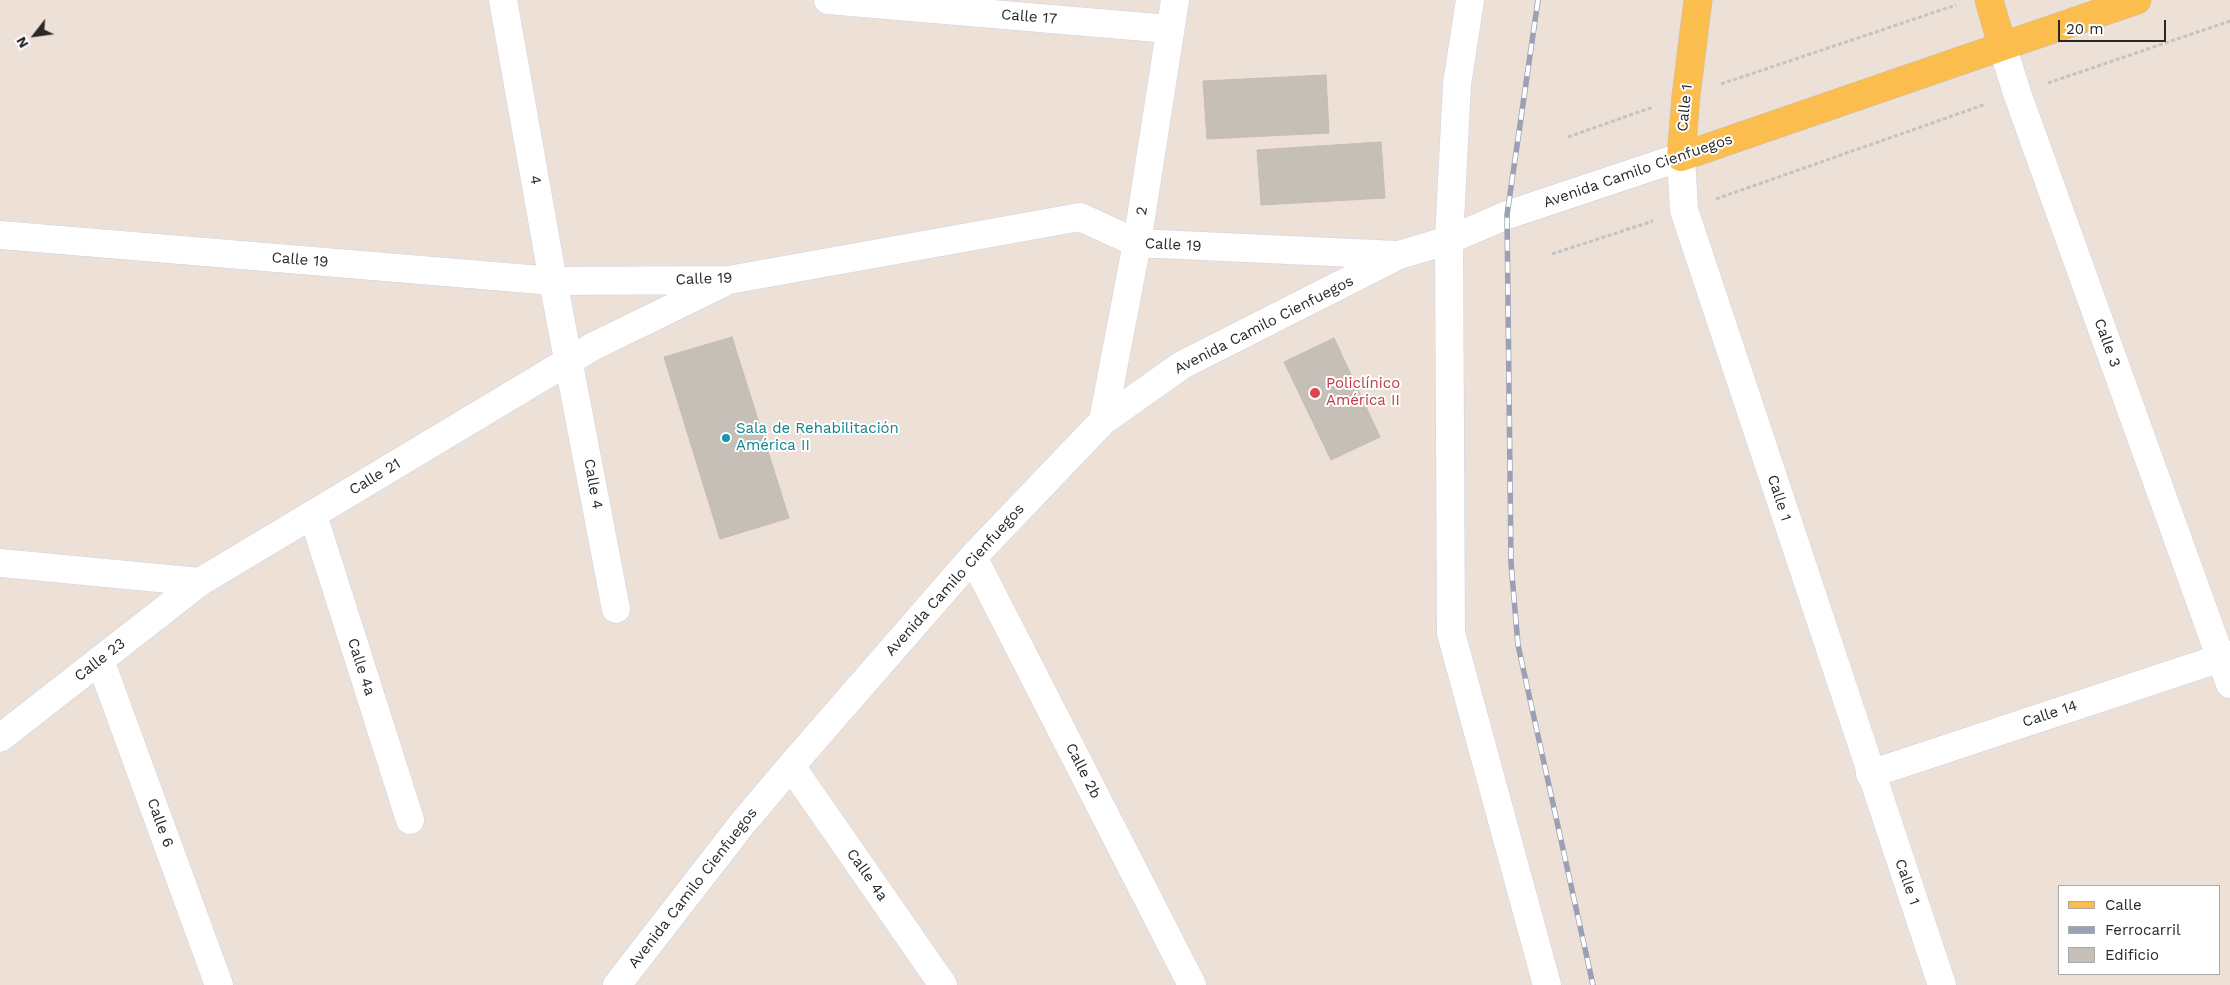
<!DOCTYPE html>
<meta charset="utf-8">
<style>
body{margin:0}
#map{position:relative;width:2230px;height:985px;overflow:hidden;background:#ece0d7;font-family:"Work Sans",sans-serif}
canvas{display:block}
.legend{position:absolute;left:2058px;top:885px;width:162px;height:90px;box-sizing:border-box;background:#fff;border:1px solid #a9a9a9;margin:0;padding:6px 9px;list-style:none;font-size:15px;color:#282828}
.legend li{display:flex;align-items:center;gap:10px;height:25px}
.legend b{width:25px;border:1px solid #a9a9a9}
.north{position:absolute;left:10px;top:10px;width:50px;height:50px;-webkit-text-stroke:4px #fff;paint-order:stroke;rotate:240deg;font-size:14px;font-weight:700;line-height:20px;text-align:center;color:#282828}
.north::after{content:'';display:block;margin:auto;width:18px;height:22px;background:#282828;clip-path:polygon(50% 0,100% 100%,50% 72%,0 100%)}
.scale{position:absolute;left:2058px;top:20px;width:108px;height:22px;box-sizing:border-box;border:2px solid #282828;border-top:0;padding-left:6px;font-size:15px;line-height:18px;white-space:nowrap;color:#282828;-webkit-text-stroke:4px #fff;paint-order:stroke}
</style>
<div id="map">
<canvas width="2230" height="985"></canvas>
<ul class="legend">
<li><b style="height:6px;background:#fbbd4d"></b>Calle</li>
<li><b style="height:6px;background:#9aa1b4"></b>Ferrocarril</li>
<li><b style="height:14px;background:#c6bfb7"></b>Edificio</li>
</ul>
<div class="north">N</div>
<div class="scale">20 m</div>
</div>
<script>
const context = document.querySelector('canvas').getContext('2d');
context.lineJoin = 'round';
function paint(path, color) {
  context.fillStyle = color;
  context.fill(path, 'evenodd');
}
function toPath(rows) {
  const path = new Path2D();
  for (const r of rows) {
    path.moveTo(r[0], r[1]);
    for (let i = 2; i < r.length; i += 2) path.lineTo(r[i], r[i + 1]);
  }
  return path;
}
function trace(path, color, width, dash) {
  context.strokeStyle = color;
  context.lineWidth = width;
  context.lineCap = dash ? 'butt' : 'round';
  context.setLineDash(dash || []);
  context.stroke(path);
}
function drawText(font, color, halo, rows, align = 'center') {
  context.font = font + ' "Work Sans",sans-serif';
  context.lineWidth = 4;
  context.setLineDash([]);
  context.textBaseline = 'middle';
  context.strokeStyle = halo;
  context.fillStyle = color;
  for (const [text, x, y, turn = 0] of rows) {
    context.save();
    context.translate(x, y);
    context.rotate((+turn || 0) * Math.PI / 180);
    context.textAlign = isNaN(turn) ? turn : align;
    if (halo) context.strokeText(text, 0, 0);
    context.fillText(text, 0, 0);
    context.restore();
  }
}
const building = toPath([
 [1326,75,1329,133,1207,139,1203,81,1326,75],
 [1381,142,1385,198,1261,205,1257,150,1381,142],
 [732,337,789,518,720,539,664,357,732,337],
 [1334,338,1380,437,1331,460,1284,362,1334,338]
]);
paint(building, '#c6bfb7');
trace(building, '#c7bcb1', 1);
const minor = toPath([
 [503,0,553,281,616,609],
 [828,0,1169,29],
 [1470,0,1457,84,1449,240,1451,633,1547,985],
 [2002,45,2017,93,2230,684],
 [0,235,553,281,729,280,1080,217,1137,243,1397,255],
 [1103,421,1137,243,1175,0],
 [313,515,410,820],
 [973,557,1192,985],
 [0,563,200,582,592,347,723,283],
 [100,660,219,985],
 [0,738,200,582],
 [791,766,943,985],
 [1870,774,2230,655],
 [617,985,742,824,791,766,973,557,1103,421,1182,365,1399,255,1449,240,1507,215,1681,157,1684,210,1942,985]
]);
const major = toPath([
 [1698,0,1686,96,1681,157,2137,0],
 [1989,0,2002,45]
]);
trace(minor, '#cdd3e2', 29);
trace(major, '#c3c3c3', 29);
trace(toPath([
 [2048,83,2230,21],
 [1721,84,1956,5],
 [1568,137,1653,107],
 [1716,199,1986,104],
 [1552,254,1653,221]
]), '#c3c3c3', 3, [4, 2.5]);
trace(minor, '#fff', 28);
trace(major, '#fbbd4d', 28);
const rail = toPath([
 [1538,0,1507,215,1511,563,1518,645,1593,985]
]);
trace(rail, '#9aa1b4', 5.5);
trace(rail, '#fff', 4, [11]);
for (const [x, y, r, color] of [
 [1315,393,6,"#e0444e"],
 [726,438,5,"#0f9aa8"]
]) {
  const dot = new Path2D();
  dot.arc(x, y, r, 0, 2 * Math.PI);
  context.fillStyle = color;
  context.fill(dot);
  trace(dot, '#fff', 2);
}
drawText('15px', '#282828', '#fff', [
 ["Calle 17",1029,17,5],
 ["Calle 1",1685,108,-84],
 ["Avenida Camilo Cienfuegos",1638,171,-19],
 ["4",535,180,80],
 ["2",1142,211,-81],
 ["Calle 19",1173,245,3],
 ["Calle 19",300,260,5],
 ["Calle 19",704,279,-2],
 ["Avenida Camilo Cienfuegos",1264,325,-27],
 ["Calle 3",2107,343,70],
 ["Calle 21",375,477,-31],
 ["Calle 4",593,484,80],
 ["Calle 1",1779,498,72],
 ["Avenida Camilo Cienfuegos",955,580,-48],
 ["Calle 23",100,660,-38],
 ["Calle 4a",361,667,72],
 ["Calle 14",2050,714,-18],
 ["Calle 2b",1083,771,63],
 ["Calle 6",160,823,70],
 ["Calle 4a",867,875,55],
 ["Calle 1",1907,882,71],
 ["Avenida Camilo Cienfuegos",693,888,-52]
]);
drawText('15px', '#be3a42', '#fff', [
 ["Policlínico",1326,384],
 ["América II",1326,401]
], 'left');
drawText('15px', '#0d838f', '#fff', [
 ["Sala de Rehabilitación",736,429],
 ["América II",736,446]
], 'left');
</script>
